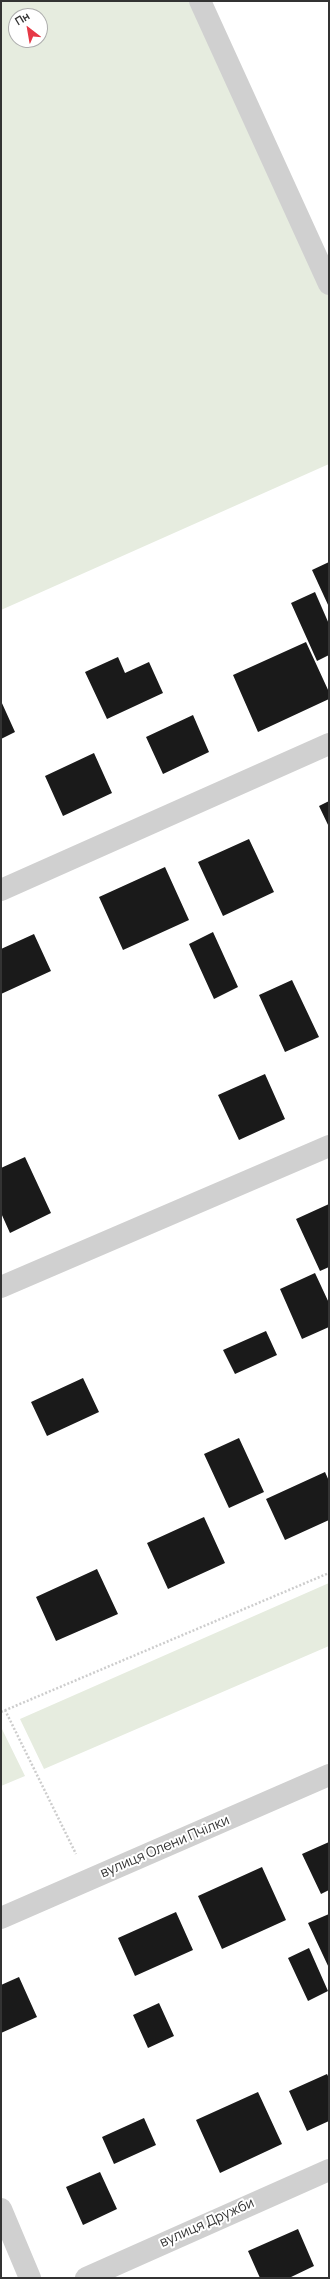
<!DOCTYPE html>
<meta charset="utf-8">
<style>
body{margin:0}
#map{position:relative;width:330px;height:2279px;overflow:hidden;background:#fff;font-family:Manrope,sans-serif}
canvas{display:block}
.frame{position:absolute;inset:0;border:2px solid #333;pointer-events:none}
.north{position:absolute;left:8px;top:8px;width:40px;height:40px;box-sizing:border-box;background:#fff;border:1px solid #adadad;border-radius:50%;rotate:329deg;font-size:11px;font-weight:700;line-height:16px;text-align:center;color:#333}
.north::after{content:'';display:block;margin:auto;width:14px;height:18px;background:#e63946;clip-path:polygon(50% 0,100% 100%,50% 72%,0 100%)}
</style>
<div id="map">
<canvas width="330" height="2279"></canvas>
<div class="frame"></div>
<div class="north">Пн</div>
</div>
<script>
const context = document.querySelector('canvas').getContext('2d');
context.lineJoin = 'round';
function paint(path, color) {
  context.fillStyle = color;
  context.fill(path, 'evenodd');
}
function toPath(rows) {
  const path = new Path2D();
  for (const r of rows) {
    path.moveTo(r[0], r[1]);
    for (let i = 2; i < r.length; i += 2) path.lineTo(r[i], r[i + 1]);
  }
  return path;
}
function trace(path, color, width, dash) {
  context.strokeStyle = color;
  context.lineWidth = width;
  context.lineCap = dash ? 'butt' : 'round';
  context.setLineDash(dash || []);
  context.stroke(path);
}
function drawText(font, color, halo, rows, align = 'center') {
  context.font = font + ' Manrope,sans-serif';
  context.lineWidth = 4;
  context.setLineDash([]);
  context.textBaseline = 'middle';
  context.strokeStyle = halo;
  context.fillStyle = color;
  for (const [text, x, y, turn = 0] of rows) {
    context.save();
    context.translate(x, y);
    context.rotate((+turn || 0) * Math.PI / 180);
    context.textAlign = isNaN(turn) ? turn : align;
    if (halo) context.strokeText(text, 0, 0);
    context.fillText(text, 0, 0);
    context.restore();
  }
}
paint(toPath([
 [1,1,200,1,329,284,329,464,1,610],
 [16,16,40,16,40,40,16,40],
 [329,1583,329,1646,44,1769,20,1719],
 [1,1727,25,1776,1,1786]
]), '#e6ecdf');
paint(toPath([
 [329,562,329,607,312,570],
 [315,592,329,624,329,655,317,661,291,603],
 [306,642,329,692,329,699,258,732,233,675],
 [118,657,125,673,149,662,163,693,107,719,85,672],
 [1,701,15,732,1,739],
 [193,715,209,752,163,774,146,737],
 [94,753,112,793,63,816,45,776],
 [329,801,329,827,319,806],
 [249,839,274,892,223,916,198,862],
 [165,867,189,920,123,950,99,897],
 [213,932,238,987,214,999,189,944],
 [34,934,51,971,1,994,1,949],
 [292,980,319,1037,285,1052,259,995],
 [265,1074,285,1119,239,1140,218,1095],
 [25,1157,51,1213,10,1233,1,1213,1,1168],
 [329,1204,329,1267,320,1271,296,1219],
 [315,1273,329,1303,329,1327,302,1339,280,1289],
 [266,1331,277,1355,235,1374,223,1350],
 [83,1378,99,1412,47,1436,31,1402],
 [239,1438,264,1492,229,1508,204,1454],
 [325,1472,329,1481,329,1520,285,1540,266,1499],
 [204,1517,225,1563,168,1589,147,1543],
 [97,1569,118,1614,56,1641,36,1597],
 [329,1842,329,1890,321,1894,302,1854],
 [262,1867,286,1920,222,1949,198,1896],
 [176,1912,193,1950,135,1976,118,1938],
 [329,1914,329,1968,308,1923],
 [309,1948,328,1991,308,2001,288,1958],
 [19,1977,37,2017,1,2033,1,1985],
 [159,2003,174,2036,148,2048,133,2015],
 [327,2074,329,2078,329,2121,307,2131,289,2091],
 [258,2092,282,2144,220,2173,196,2120],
 [144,2118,156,2145,114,2164,102,2137],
 [100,2172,117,2209,83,2225,66,2187],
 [298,2229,314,2266,289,2278,260,2278,248,2251]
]), '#1a1a1a');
trace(toPath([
 [5,1710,76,1854],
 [1,1712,329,1573]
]), '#cdcdcd', 2.5, [2, 2]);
trace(toPath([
 [200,1,329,284],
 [1,890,329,744],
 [1,1287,329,1146],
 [1,2209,30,2278],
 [86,2278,329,2170]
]), '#d0d0d0', 22);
trace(toPath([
 [1,1918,329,1775]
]), '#d0d0d0', 22);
drawText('14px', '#333', '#fff', [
 ["вулиця Олени Пчілки",165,1847,-23],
 ["вулиця Дружби",207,2223,-24]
]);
</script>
